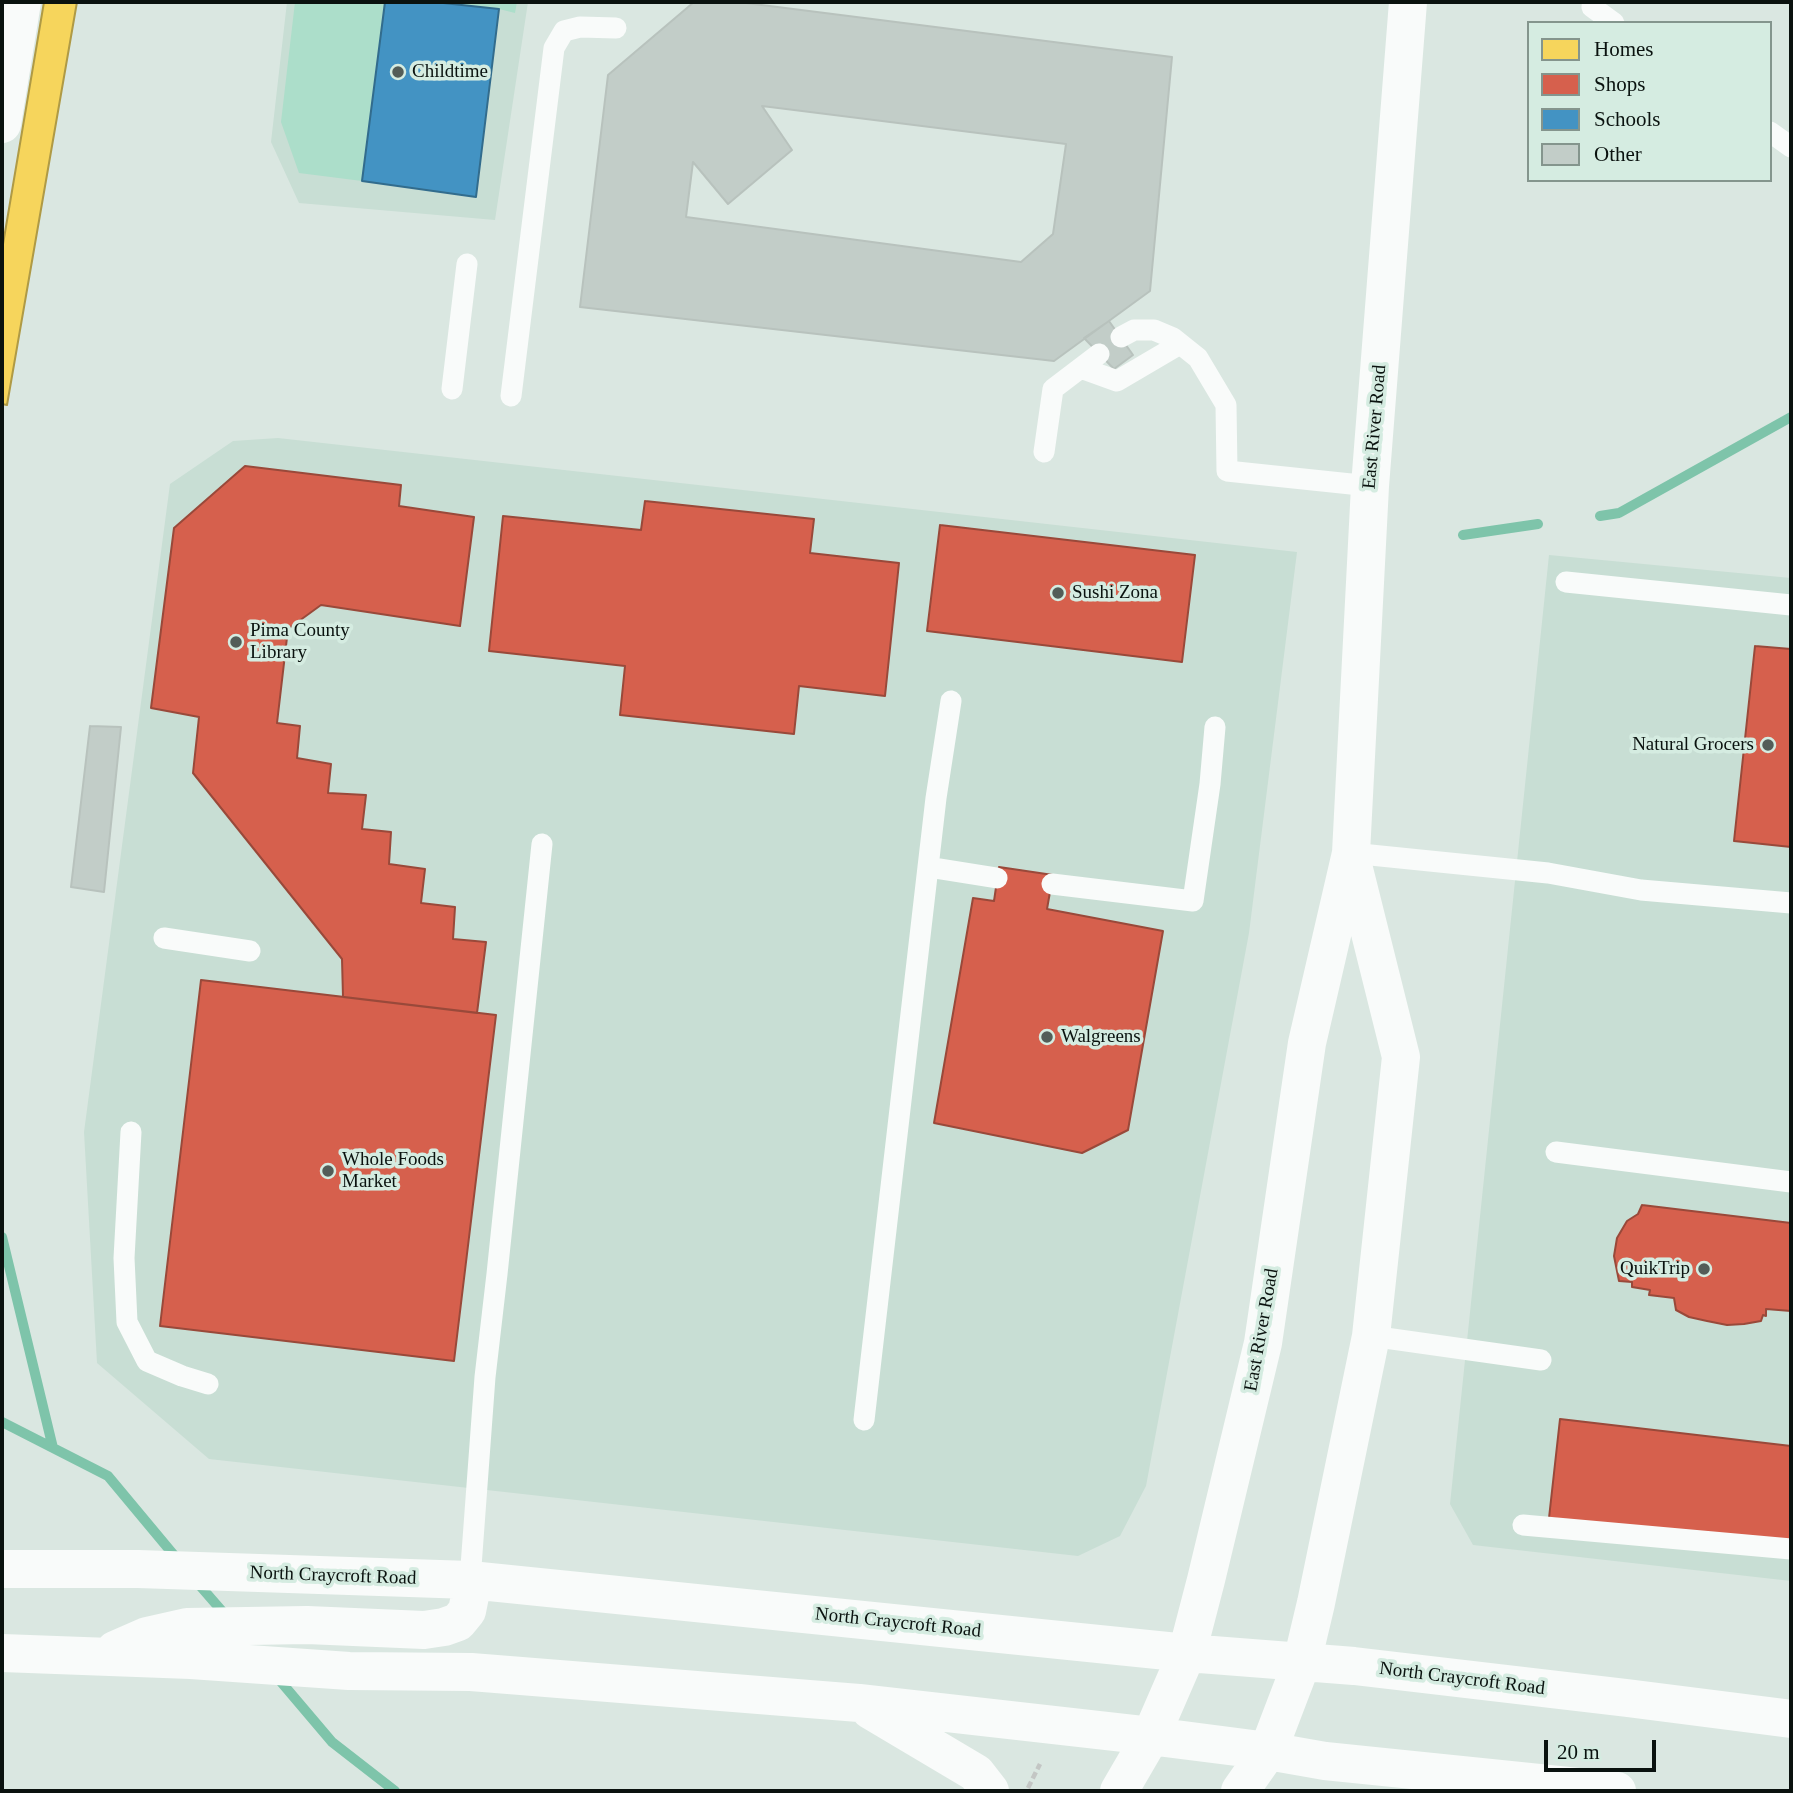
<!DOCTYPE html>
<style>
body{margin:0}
#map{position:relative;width:1793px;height:1793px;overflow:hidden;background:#dae7e1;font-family:"Times New Roman",serif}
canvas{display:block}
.frame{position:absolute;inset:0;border:4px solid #0a120f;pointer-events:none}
.legend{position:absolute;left:1527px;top:21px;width:245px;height:161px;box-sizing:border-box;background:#d5ece1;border:2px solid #84958d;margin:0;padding:9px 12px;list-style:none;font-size:21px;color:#0a120f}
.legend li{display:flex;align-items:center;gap:14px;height:35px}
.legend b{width:35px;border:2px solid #84958d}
.scale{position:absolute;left:1544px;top:1740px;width:112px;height:32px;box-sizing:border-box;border:4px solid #0a120f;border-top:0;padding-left:9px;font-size:21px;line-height:24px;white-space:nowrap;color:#0a120f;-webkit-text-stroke:5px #d5ece1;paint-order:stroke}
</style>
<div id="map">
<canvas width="1793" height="1793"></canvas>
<div class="frame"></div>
<ul class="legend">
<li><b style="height:19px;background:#f6d55c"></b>Homes</li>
<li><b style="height:19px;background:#d6604d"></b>Shops</li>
<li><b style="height:19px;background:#4393c3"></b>Schools</li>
<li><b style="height:19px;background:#c2cdc8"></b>Other</li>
</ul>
<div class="scale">20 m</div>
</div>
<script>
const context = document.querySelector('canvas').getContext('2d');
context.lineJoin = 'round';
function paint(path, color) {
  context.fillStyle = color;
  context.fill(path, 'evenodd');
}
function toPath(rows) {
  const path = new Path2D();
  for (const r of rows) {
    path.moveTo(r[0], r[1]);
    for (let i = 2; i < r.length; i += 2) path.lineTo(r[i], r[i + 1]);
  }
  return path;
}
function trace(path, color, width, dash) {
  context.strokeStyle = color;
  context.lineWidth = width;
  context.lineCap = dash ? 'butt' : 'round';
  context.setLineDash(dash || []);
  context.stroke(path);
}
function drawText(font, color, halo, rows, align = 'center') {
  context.font = font + ' "Times New Roman",serif';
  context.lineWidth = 7;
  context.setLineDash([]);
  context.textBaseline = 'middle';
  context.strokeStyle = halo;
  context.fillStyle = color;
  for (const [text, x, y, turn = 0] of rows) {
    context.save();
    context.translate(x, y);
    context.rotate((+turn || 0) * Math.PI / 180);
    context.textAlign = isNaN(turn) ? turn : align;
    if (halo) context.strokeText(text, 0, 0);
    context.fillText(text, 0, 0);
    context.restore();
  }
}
paint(toPath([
 [287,2,528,2,495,220,299,203,271,142],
 [278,438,1297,552,1249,933,1146,1486,1120,1536,1078,1556,209,1459,97,1363,84,1132,170,484,233,441],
 [1549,555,1791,578,1791,1581,1473,1545,1450,1504]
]), '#c8ded4');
paint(toPath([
 [295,2,385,2,362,181,299,173,281,122],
 [434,2,517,2,515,13,499,9]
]), '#acdeca');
const homes = toPath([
 [44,2,77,2,7,405,2,404,2,250,44,2]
]);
paint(homes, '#f6d55c');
trace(homes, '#af9a45', 2);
const shops = toPath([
 [245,466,401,485,399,506,474,517,460,626,321,605,288,629,277,723,300,726,297,758,331,764,328,793,366,795,362,829,391,832,389,864,425,869,421,903,455,907,453,939,486,942,477,1013,343,997,342,959,193,773,199,717,151,708,174,528,245,466],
 [645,501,814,519,810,553,899,563,885,696,799,686,794,734,620,715,625,666,489,651,503,516,641,530,645,501],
 [940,525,1195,555,1182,662,927,631,940,525],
 [1755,646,1791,649,1791,847,1734,841,1755,646],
 [999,867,1053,875,1047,909,1163,931,1128,1130,1082,1153,934,1123,973,898,994,901,999,867],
 [201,980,496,1015,454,1361,160,1326,201,980],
 [1642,1205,1791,1223,1791,1311,1766,1309,1766,1316,1763,1315,1761,1321,1744,1324,1727,1325,1707,1321,1689,1317,1676,1310,1674,1298,1649,1295,1650,1290,1632,1287,1632,1282,1619,1281,1614,1256,1617,1238,1627,1221,1638,1214,1642,1205],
 [1560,1419,1791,1446,1791,1546,1549,1518,1560,1419]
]);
paint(shops, '#d6604d');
trace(shops, '#99493a', 2);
const schools = toPath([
 [385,2,434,2,499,9,476,197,362,181,385,2]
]);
paint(schools, '#4393c3');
trace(schools, '#326c8d', 2);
trace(toPath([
 [1600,516,1619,513,1791,417],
 [1463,535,1538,524],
 [2,1237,53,1448],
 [2,1422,108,1476,178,1560],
 [195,1580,228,1618],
 [276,1676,332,1742,395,1791]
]), '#7ec4aa', 10);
const building = toPath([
 [694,2,738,2,1172,57,1150,291,1054,361,580,307,608,75,694,2],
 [762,106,1066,144,1053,234,1021,262,686,217,693,162,728,204,792,150,762,106],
 [1109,321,1133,355,1114,369,1084,338,1109,321],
 [90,726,121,727,104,892,71,887,90,726]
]);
paint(building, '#c2cdc8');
trace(building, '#b8c2bd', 2);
trace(toPath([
 [1028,1788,1040,1764]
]), '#c3c6c4', 4.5, [7, 3.5]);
trace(toPath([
 [1592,7,1614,23],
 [1770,132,1791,147],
 [1121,337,1134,330,1154,330,1173,338,1198,358,1226,405,1227,471,1370,486],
 [1081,368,1117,381,1180,344],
 [452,389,467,264],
 [511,396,554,48,564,31,580,27,616,28],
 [1044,452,1053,389,1099,354],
 [1566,582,1791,605],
 [1351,853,1548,873,1641,890,1791,903],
 [928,867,997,878],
 [1052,884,1193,901,1210,784,1215,727],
 [164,938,250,951],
 [131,1132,124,1258,127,1322,147,1361,182,1376,208,1384],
 [1556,1152,1791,1182],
 [1371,1336,1541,1360],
 [864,1420,936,798,951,701],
 [1523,1525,1791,1549],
 [470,1580,485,1377,497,1274,542,844]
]), '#f9fbfa', 21);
trace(toPath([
 [2,124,22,2]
]), '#f9fbfa', 38);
trace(toPath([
 [2,1569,138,1569,470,1580,1187,1653,1354,1666,1627,1698,1791,1719],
 [115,1650,147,1636,187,1627,307,1625,424,1630,444,1627,458,1622,467,1611,470,1596,470,1580],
 [2,1653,191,1660,349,1671,471,1672,859,1703,1151,1736,1268,1751,1325,1761,1617,1791],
 [870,1710,976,1773,990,1791],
 [1119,1791,1151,1736,1187,1653,1206,1580,1263,1343,1307,1043,1351,853,1370,486,1408,2],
 [1240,1791,1268,1751,1302,1662,1316,1603,1371,1336,1401,1057,1352,861]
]), '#f9fbfa', 38);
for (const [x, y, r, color] of [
 [398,72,7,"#535d58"],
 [1058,593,7,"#535d58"],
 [236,642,7,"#535d58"],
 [1768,745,7,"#535d58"],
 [1047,1037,7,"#535d58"],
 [328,1171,7,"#535d58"],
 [1704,1269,7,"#535d58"]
]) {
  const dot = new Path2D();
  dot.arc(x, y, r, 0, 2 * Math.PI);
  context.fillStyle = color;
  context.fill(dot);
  trace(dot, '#d5ece1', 2.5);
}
drawText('19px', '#0a120f', '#d5ece1', [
 ["Childtime",412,72],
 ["Sushi Zona",1072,593],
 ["Pima County",250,631],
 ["Library",250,653],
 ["Natural Grocers",1754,745,"right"],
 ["Walgreens",1061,1037],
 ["Whole Foods",342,1160],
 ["Market",342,1182],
 ["QuikTrip",1690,1269,"right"]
], 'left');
drawText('19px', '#0a120f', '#d5ece1', [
 ["East River Road",1375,427,-85],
 ["East River Road",1262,1330,-80],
 ["North Craycroft Road",333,1576,2],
 ["North Craycroft Road",898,1623,6],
 ["North Craycroft Road",1462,1679,7]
]);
</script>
